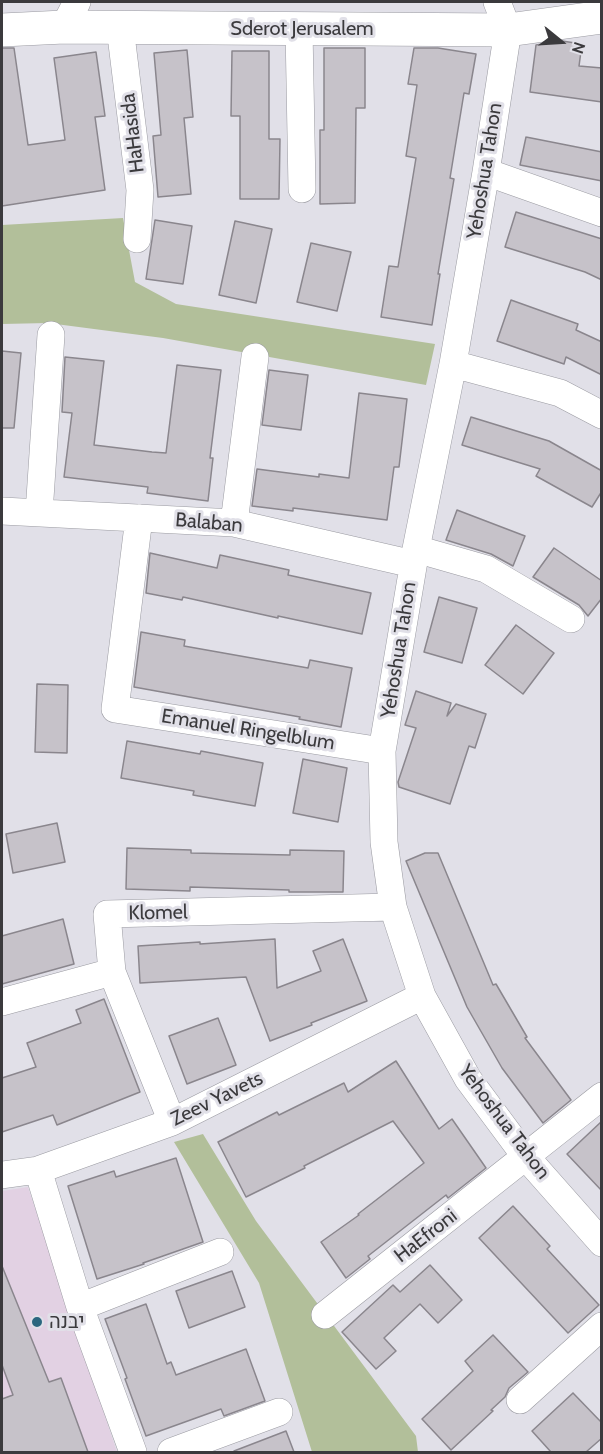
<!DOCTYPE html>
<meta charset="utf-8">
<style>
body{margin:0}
#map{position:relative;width:603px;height:1454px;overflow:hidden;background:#e1e0e8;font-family:Cabin,sans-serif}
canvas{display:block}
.frame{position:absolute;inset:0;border:3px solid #3b3a3d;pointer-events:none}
.north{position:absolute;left:531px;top:12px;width:60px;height:60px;-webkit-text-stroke:4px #e1e0e8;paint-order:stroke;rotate:108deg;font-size:16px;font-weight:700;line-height:24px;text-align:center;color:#3b3a3d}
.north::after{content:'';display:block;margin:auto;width:21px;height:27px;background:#3b3a3d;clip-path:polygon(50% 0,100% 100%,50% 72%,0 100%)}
</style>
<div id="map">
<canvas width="603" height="1454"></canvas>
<div class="frame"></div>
<div class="north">N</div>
</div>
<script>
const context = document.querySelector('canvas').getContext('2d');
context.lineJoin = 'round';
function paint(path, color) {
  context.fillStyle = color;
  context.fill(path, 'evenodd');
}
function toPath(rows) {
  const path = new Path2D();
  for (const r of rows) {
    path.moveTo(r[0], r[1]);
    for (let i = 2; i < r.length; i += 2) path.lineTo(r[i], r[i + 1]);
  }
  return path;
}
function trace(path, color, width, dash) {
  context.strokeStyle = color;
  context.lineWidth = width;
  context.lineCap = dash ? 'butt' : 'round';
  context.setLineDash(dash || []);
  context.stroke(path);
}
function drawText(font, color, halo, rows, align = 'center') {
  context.font = font + ' Cabin,Heebo,sans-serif';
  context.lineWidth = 6;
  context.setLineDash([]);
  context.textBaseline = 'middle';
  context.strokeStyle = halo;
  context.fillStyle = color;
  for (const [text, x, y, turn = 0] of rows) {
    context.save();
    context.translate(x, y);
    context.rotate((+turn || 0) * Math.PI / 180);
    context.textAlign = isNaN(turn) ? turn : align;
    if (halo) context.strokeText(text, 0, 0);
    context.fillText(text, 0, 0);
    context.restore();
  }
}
paint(toPath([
 [28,1187,117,1452,2,1452,2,1191]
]), '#e2d1e3');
paint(toPath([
 [123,218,135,282,176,304,435,344,426,385,163,338,48,323,2,324,2,225],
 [203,1134,256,1221,416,1436,418,1452,312,1452,259,1283,174,1142]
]), '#b2bf9a');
const building = toPath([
 [562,41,582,44,579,66,602,68,602,102,530,92,536,45,562,41],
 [2,48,14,48,28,145,65,140,54,58,96,52,105,116,95,117,105,190,2,206,2,48],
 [324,48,365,48,365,108,356,108,355,203,320,204,320,130,324,130,324,48],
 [414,48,438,48,476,54,469,94,464,93,450,178,454,179,438,274,440,274,432,325,381,317,389,266,398,267,416,158,406,156,417,85,408,84,414,48],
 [187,50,193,117,184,118,191,194,158,197,153,136,161,135,154,53,187,50],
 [232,51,269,51,269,139,280,139,279,199,240,199,240,116,231,116,232,51],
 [526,137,602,152,602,181,520,165,526,137],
 [516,212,602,239,602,280,585,272,505,247,516,212],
 [155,220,192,226,183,284,146,279,155,220],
 [235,221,272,229,256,303,219,295,235,221],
 [311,243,351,252,337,311,297,302,311,243],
 [511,300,578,324,576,330,602,342,602,375,566,357,564,364,497,341,511,300],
 [2,351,21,353,14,428,2,428,2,351],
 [65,357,104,361,94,445,152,452,166,453,177,365,221,370,210,458,213,458,208,501,147,493,148,487,64,477,72,413,62,412,65,357],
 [269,370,308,375,301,430,262,425,269,370],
 [359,393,407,399,399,467,394,467,387,520,293,508,293,511,252,506,257,469,319,477,319,474,349,478,359,393],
 [471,417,549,441,602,471,602,491,592,507,536,476,540,469,462,445,471,417],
 [457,510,525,536,513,566,491,554,446,540,457,510],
 [554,548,602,581,602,598,588,616,579,605,533,577,554,548],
 [150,553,217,568,220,555,289,570,288,575,371,593,362,634,278,616,278,618,183,597,182,600,146,593,150,553],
 [439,597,477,608,462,663,424,652,439,597],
 [516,625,554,653,523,694,485,665,516,625],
 [141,632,185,640,184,646,308,668,310,660,352,668,341,727,299,719,300,717,134,687,141,632],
 [37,684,68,685,67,753,35,752,37,684],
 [416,691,451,703,447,716,456,704,486,714,475,748,469,746,450,804,399,787,398,782,416,728,405,725,416,691],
 [127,741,200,754,201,751,263,763,255,806,193,795,194,791,121,778,127,741],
 [303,759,347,768,338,822,293,813,303,759],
 [57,823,65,862,13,873,6,834,57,823],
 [127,848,191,850,191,853,290,855,290,850,344,851,343,892,289,892,289,890,190,887,190,891,126,889,127,848],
 [425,853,438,853,493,985,496,984,527,1037,525,1038,571,1100,543,1123,502,1068,467,1007,406,861,425,853],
 [63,919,74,964,2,984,2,936,63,919],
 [275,939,277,988,321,971,313,951,343,939,367,1001,311,1023,312,1025,270,1041,246,977,140,983,138,946,200,942,200,944,275,939],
 [104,999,140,1092,57,1125,53,1115,2,1132,2,1078,36,1067,27,1043,81,1023,76,1010,104,999],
 [218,1018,236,1065,187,1084,169,1036,218,1018],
 [396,1061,439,1129,452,1119,486,1168,448,1198,446,1195,368,1256,370,1259,346,1278,321,1242,359,1215,358,1214,424,1163,393,1121,304,1166,305,1168,246,1197,218,1142,277,1112,279,1115,344,1083,348,1092,396,1061],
 [602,1121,602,1191,567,1154,602,1121],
 [176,1158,203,1242,143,1263,144,1264,97,1279,68,1186,114,1171,116,1177,176,1158],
 [513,1206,550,1246,547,1249,599,1305,568,1333,479,1238,513,1206],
 [430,1265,462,1300,438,1323,420,1304,384,1338,396,1351,376,1369,342,1332,393,1285,400,1292,430,1265],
 [2,1266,49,1382,61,1378,88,1452,2,1452,2,1399,13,1395,2,1365,2,1266],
 [232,1271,245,1307,189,1328,176,1291,232,1271],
 [146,1304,167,1364,171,1362,176,1375,246,1349,265,1401,224,1416,221,1409,146,1436,125,1379,127,1378,105,1319,146,1304],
 [493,1335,528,1372,509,1388,505,1397,491,1410,493,1411,451,1450,422,1419,473,1371,465,1361,493,1335],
 [573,1393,602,1423,602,1438,586,1452,551,1452,532,1431,573,1393],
 [286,1431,294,1452,234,1452,234,1451,286,1431]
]);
paint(building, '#c6c2c9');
trace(building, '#8a868d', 1.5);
const minor = toPath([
 [497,2,508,30,486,172,453,364,416,549,382,751,384,842,393,907,422,996,468,1079,526,1157,602,1243],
 [64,27,77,2],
 [120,27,140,190,137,239],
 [299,29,302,189],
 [486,172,602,213],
 [453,364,560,393,602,415],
 [2,511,234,523,413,564],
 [39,513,51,335],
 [139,518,115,709,382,751],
 [234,523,255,357],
 [416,549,486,569,571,619],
 [2,1002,112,972],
 [172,1122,112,972,107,914,393,907],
 [38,1170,80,1307,133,1452],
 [2,1175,38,1170,172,1122,422,996],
 [80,1307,220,1252],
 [325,1315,602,1096],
 [520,1400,602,1326],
 [171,1452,279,1412]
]);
const major = toPath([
 [2,30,64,27,508,30,602,17]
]);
trace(minor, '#9a9aa1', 28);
trace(major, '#9a9aa1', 34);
trace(minor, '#fff', 27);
trace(major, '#fff', 33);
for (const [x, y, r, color] of [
 [37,1322,6,"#2b677f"]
]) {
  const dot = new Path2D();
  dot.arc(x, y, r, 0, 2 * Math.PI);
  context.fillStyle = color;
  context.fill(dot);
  trace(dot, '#e1e0e8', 2);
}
drawText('20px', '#3b3a3d', '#e1e0e8', [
 ["Sderot Jerusalem",302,29],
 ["HaHasida",133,133,-97],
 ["Yehoshua Tahon",485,171,-81],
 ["Balaban",209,523,5],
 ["Yehoshua Tahon",399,650,-81],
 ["Emanuel Ringelblum",248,730,9],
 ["Klomel",158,913,-1],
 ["Zeev Yavets",217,1099,-26],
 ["Yehoshua Tahon",504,1122,53],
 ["HaEfroni",426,1236,-38]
]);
drawText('20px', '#3b3a3d', '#e1e0e8', [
 ["יבנה",49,1322]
], 'left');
</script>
